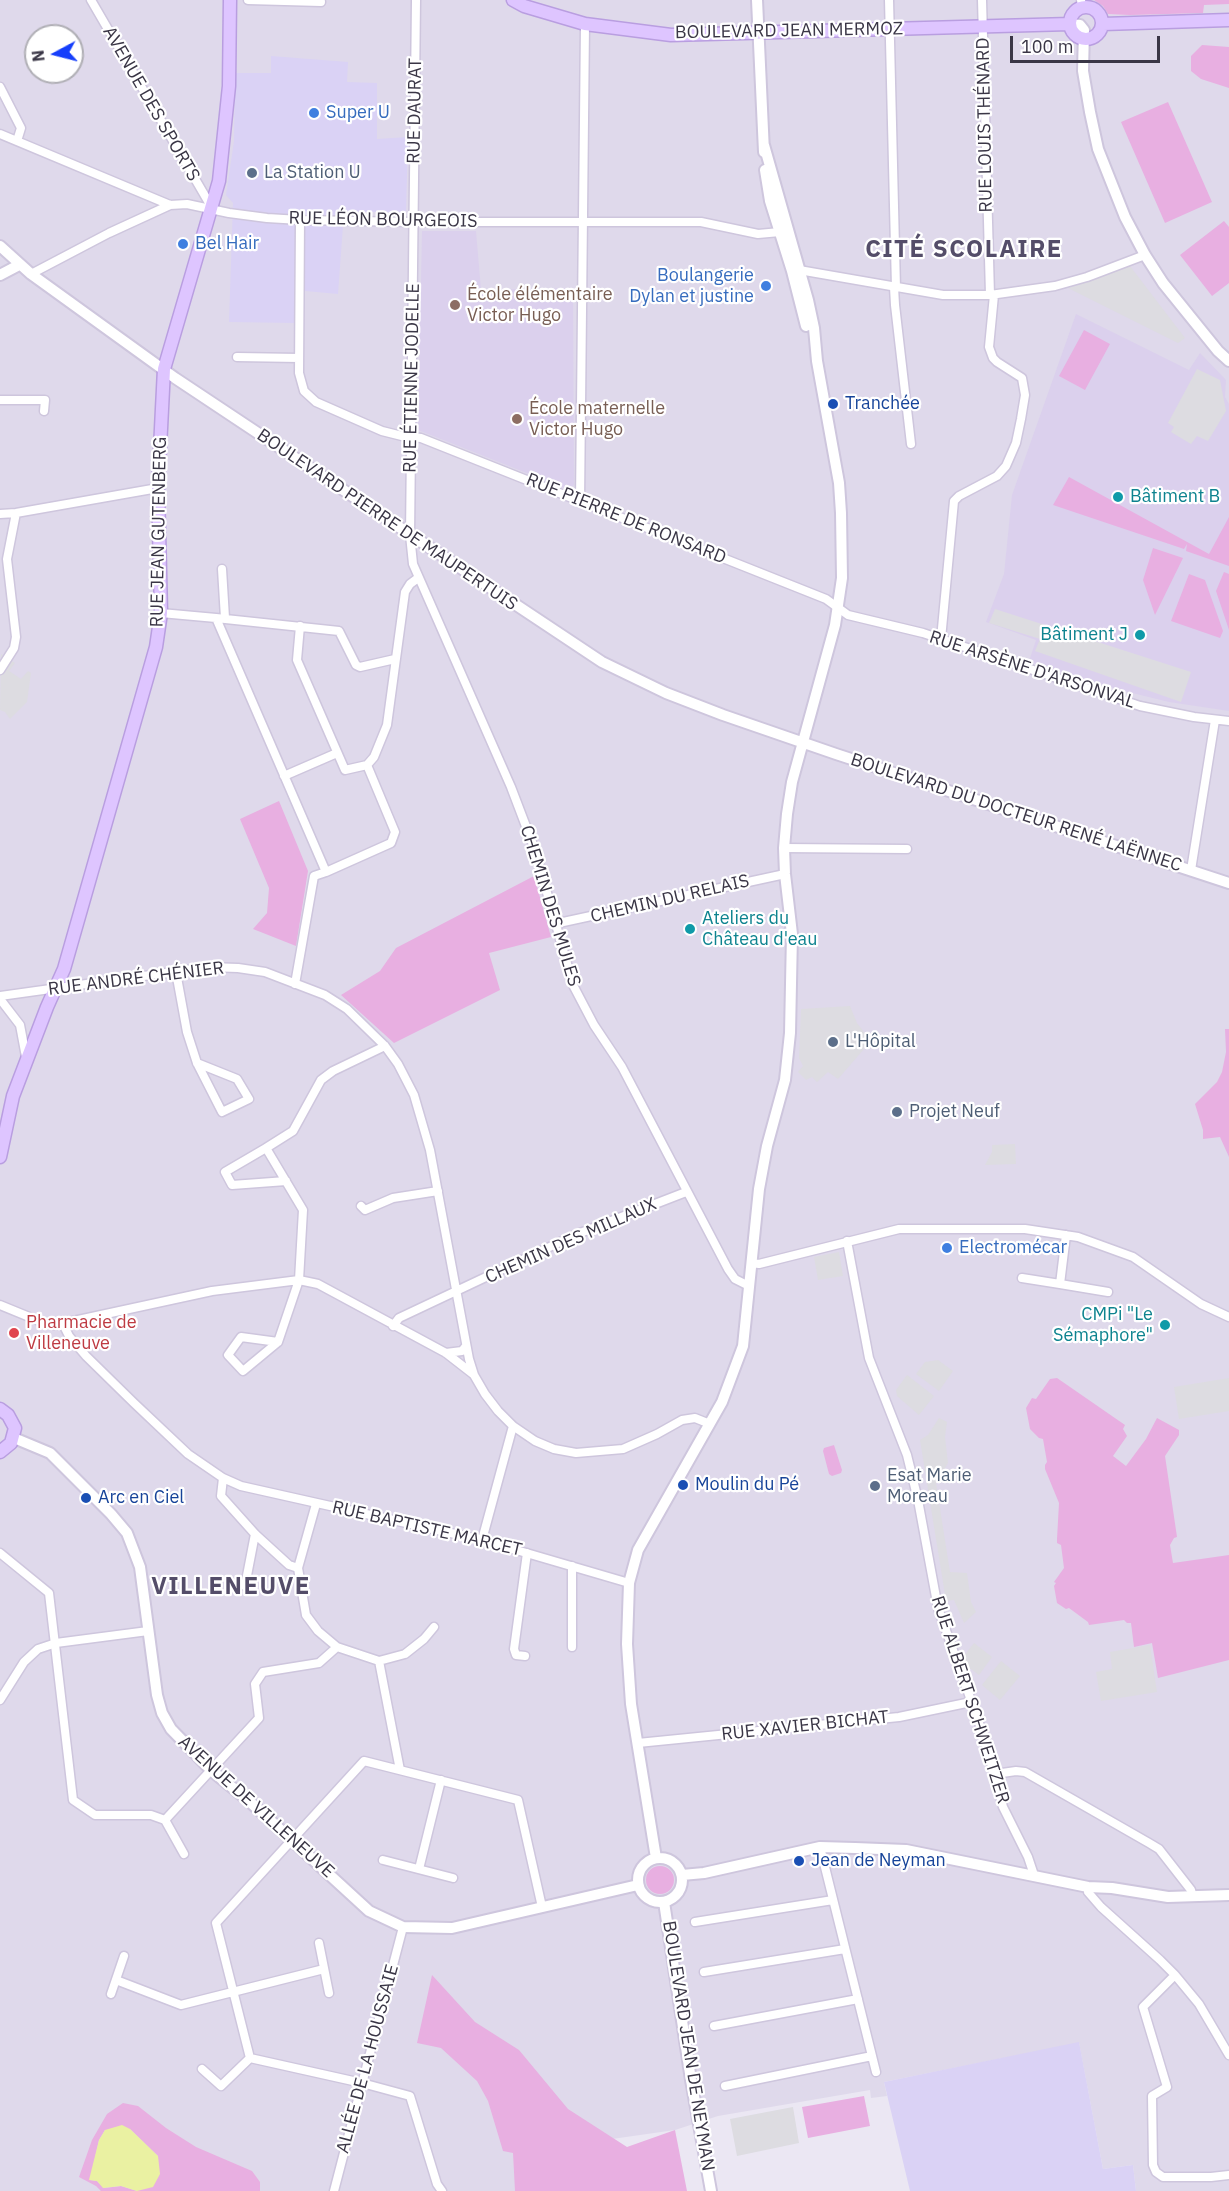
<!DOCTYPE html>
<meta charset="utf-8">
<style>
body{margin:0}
#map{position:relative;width:1229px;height:2191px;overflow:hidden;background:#ebe7f3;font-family:"IBM Plex Sans",sans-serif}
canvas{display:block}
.north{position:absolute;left:24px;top:24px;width:60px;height:60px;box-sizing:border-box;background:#fff;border:2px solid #b0afb5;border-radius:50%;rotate:263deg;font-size:16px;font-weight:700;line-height:24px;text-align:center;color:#3a3646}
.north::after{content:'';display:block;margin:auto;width:21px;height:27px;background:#163ffb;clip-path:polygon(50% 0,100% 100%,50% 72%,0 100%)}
.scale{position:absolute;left:1010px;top:36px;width:150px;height:27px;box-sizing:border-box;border:3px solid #3a3646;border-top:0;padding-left:8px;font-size:18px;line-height:21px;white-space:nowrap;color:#3a3646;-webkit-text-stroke:4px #fff;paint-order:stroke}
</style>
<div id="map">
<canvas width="1229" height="2191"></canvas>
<div class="north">N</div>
<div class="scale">100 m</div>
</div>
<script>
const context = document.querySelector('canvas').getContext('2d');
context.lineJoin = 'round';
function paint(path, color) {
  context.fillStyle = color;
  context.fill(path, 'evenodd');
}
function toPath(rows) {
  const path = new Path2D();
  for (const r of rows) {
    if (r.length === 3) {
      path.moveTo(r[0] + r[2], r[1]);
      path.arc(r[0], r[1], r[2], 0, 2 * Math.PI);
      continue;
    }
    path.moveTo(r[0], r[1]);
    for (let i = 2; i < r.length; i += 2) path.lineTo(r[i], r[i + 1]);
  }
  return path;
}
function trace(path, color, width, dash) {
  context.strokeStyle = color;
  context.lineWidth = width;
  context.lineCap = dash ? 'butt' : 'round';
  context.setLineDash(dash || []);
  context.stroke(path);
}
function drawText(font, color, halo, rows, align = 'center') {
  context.font = font + ' "IBM Plex Sans",sans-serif';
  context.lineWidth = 4.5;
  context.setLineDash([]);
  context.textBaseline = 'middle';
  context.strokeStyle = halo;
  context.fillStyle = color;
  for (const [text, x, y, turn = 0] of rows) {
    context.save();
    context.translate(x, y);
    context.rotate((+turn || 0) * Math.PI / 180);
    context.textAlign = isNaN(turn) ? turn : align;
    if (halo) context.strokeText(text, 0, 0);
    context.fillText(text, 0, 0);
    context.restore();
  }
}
paint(toPath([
 [0,0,1229,0,1229,2191,1136,2191,1133,2165,1103,2169,1079,2043,884,2082,887,2096,871,2098,870,2090,718,2116,675,2130,514,2153,519,2191,0,2191],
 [36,36,72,36,72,72,36,72]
]), '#dfd9eb');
paint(toPath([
 [271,56,348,62,347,82,377,83,377,139,408,137,406,212,344,212,338,294,294,290,294,323,229,322,233,203,226,195,234,141,235,73,271,73],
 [1079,2042,1103,2169,1133,2165,1136,2191,910,2191,884,2082]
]), '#dad2f5');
paint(toPath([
 [422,231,476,231,481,290,573,288,574,485,567,489,418,430],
 [1076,314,1189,370,1200,353,1226,380,1225,397,1229,404,1229,711,1169,702,1120,690,1036,664,1029,661,1036,640,986,622,1004,574,1012,495]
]), '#dbd0ed');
paint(toPath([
 [1094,0,1229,0,1229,4,1204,5,1203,13,1130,15,1108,14,1103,6],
 [1202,45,1229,47,1229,88,1201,79,1191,71,1191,56],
 [1168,102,1212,202,1165,223,1121,122],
 [1224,221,1229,227,1229,283,1212,296,1180,255],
 [1084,330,1110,344,1085,390,1059,376],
 [1069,477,1209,554,1229,517,1229,566,1186,551,1187,544,1184,549,1053,505],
 [1153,548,1183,558,1155,615,1143,580],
 [1224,572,1229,574,1229,630,1216,591],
 [1189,574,1205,580,1223,631,1220,638,1171,621],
 [279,801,308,871,296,946,253,929,267,913,269,888,240,819],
 [534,876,551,937,489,953,500,990,394,1043,341,995,380,971,396,948],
 [1225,1029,1229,1029,1229,1157,1220,1137,1203,1139,1203,1130,1195,1104,1217,1082,1222,1072,1226,1052],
 [1057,1378,1125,1425,1123,1429,1127,1436,1113,1456,1126,1466,1146,1439,1157,1418,1179,1430,1179,1435,1165,1456,1177,1537,1174,1538,1170,1545,1173,1563,1229,1555,1229,1660,1158,1678,1152,1643,1134,1647,1131,1623,1127,1623,1124,1620,1089,1625,1088,1622,1069,1608,1066,1609,1057,1603,1054,1586,1056,1583,1054,1582,1064,1568,1061,1545,1057,1543,1057,1539,1059,1503,1045,1469,1045,1465,1047,1462,1043,1439,1039,1438,1030,1429,1026,1408,1032,1398,1036,1399,1050,1379],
 [834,1445,842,1470,841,1473,832,1476,829,1474,823,1451,824,1448],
 [660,1880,14],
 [432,1975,475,2022,519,2050,568,2109,627,2147,675,2130,687,2191,515,2191,513,2153,503,2151,488,2101,477,2081,441,2048,417,2043],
 [864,2096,870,2126,808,2138,802,2107],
 [123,2103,138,2106,166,2128,196,2147,252,2171,260,2182,260,2191,101,2191,96,2186,79,2177,92,2140,107,2114],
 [130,2129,158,2156,137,2191,121,2186,104,2188,97,2181,90,2180,99,2140,105,2130]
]), '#e8afe1');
paint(toPath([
 [1130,266,1185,338,1178,343,1068,288],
 [1197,369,1220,380,1226,411,1208,441,1197,436,1191,444,1171,432,1174,427,1168,423],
 [995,609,1191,672,1181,702,1035,651,1040,639,989,623],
 [1,654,15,663,9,671,21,679,28,671,31,673,27,702,10,719,5,712,0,710],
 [850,1006,857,1023,867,1036,864,1049,838,1079,828,1072,817,1082,812,1077,806,1080,798,1072,803,1066,799,1058,801,1009],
 [1015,1144,1016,1164,985,1165,992,1152,992,1145],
 [839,1252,843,1276,818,1280,814,1257],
 [938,1360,953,1371,939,1391,916,1374,925,1362],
 [907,1375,934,1396,919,1415,897,1396,896,1390],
 [1229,1378,1229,1411,1179,1419,1174,1387],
 [939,1418,947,1422,945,1437,948,1463,936,1483,950,1572,967,1573,971,1602,976,1612,964,1623,954,1600,946,1601,920,1440,928,1435],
 [974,1643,992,1657,979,1675,960,1661],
 [1150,1645,1157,1692,1101,1701,1096,1672,1112,1669,1110,1652],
 [1001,1661,1020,1676,1000,1700,982,1685],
 [793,2107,799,2143,737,2156,730,2119]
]), '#dddce1');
paint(toPath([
 [122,2125,130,2129,158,2156,160,2174,153,2187,137,2191,121,2186,103,2188,97,2181,89,2180,99,2140,105,2130]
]), '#eaf1a2');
const minor = toPath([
 [91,0,212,208],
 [248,0,321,2],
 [416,0,410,535,413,564,511,787,535,850,573,985,594,1025,622,1067,728,1269,735,1279,749,1286],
 [889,0,896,288],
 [982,0,990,295],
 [1081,0,1082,7],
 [0,87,21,128,17,141],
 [0,134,170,205,187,204,229,213,267,218,300,220,413,222,701,222,758,234,780,232],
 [300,220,299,373,304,391,316,402,382,431,402,436,421,438,826,599,848,615,923,633,1140,706,1194,717,1229,721],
 [799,270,943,295,990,295,1055,286,1087,277,1145,255],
 [31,274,109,233,170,205],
 [894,287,895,305,911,444],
 [237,357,299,358],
 [0,400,45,400,44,411],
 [580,501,585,24],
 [0,514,16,513,158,488],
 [222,569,225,618],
 [161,613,216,618,326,872,391,843,395,832,367,765],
 [216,618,339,631,356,665,360,667,395,659],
 [300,626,297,660,345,770,367,765,374,757,387,725,405,592,410,584,418,578],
 [941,639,954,501,959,496,997,476,1006,466,1016,443,1021,419,1025,395,1022,378,997,362,993,358,989,347,994,295],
 [0,670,14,648,16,637,7,559,16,513],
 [284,776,337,753],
 [784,848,907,849],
 [1191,870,1215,720],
 [554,924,785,874],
 [176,972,187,1032,197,1063,222,1112,249,1099,237,1079,197,1063],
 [295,984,314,876,326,872],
 [0,996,208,967,238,968,265,972,325,995,347,1009,385,1046,398,1064,414,1095,430,1150,469,1359,474,1375,485,1394,498,1411,513,1426,535,1441,554,1449,576,1453,623,1449,657,1434,682,1420,695,1418,710,1424],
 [0,999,20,1025,26,1057],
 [266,1148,225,1172,232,1185,286,1181],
 [361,1206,365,1210,393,1198,438,1191],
 [847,1241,869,1358,907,1455,918,1500,938,1608,983,1734,1003,1807,1028,1857,1033,1872,1032,1876],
 [751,1263,759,1264,899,1229,1025,1229,1078,1237,1133,1257,1201,1304,1229,1317],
 [1022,1278,1060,1284,1066,1235],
 [1060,1284,1108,1292],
 [0,1305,44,1323,55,1325,212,1291,299,1280,318,1284,446,1353,473,1374],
 [63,1324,69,1336,86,1356,134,1403,188,1454,223,1478,241,1486,482,1540,629,1583],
 [393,1326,399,1318,575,1235,686,1192],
 [278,1342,241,1337,228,1355,243,1371,278,1342,299,1280,303,1210,266,1148,293,1131,321,1080,333,1071,385,1046],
 [446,1353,462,1351,466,1346],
 [223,1478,221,1496,255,1534,289,1565,298,1568],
 [316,1504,298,1568,306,1615,318,1631,337,1647,379,1661,405,1654,424,1639,434,1627],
 [482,1540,513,1426],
 [0,1553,49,1593,73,1800,95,1815,151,1815,165,1820,259,1718,255,1684,263,1672,319,1663,337,1647],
 [572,1566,572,1647],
 [245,1586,255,1534],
 [525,1656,516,1655,514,1649,527,1553],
 [379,1661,400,1770],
 [0,1700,24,1662,38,1649,56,1643,148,1631],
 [638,1743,899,1717,971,1702],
 [995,1774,1016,1771,1025,1772,1149,1843,1159,1849,1191,1890,1193,1897],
 [165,1820,184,1854],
 [820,1847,876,2072],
 [383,1860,453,1878],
 [419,1869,441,1780],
 [1088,1887,1088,1892,1101,1907,1160,1960,1175,1975,1199,2004,1229,2055],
 [695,1922,833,1900],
 [319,1943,329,1993],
 [704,1972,845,1949],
 [1175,1975,1143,2007,1167,2087,1152,2096,1153,2165,1156,2172,1163,2177,1211,2177,1229,2175],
 [116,1980,181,2005,324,1969],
 [111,1994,124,1956],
 [714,2026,858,1999],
 [202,2069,221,2086,250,2058],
 [725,2086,872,2056],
 [334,2191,403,1927],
 [442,2191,437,2184,410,2096,362,2083,250,2058,216,1923,364,1761,518,1800,542,1907]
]);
const tertiary = toPath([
 [757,0,764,152],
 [1070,24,1080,25,1084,30,1083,71,1090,112,1098,149,1125,217,1145,255,1163,283,1218,351,1229,361],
 [765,170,770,201,792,271,806,326],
 [0,246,31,274,175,378,602,662,666,693,723,715,836,754,1229,883],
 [0,275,19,265],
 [14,1438,50,1453,111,1514,127,1533,140,1567,157,1695,162,1713,171,1729,212,1771,249,1801,369,1911,403,1927,452,1928,638,1885],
 [660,1880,22],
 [656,1858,631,1704,627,1644,629,1583,638,1550,722,1402,743,1346,759,1189,767,1146,785,1080,790,1033,792,934,785,874,784,848,787,814,792,782,835,625,842,578,841,513,839,483,817,361,814,328,808,300,764,145],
 [682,1875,704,1873,820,1847,855,1848,906,1850,1088,1887,1112,1888,1168,1897,1229,1895],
 [664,1902,691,2080,711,2191]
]);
const secondary = toPath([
 [513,0,524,6,585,24,671,35,1070,24],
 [1086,23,16],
 [1103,24,1229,20],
 [0,1157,13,1096,47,1007,64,969,156,647,161,613,158,488,164,369,219,181,229,86,230,0],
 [0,1409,8,1415,15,1428,11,1443,0,1452]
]);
trace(minor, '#cec6dd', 11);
trace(tertiary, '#cec6dd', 14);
trace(secondary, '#b99ee0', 15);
trace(minor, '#fff', 8);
trace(tertiary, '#fff', 10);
trace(secondary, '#dec5ff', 12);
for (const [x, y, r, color] of [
 [314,113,6,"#3f7fe0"],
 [252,173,6,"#5c6f8a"],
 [183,244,6,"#3f7fe0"],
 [766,286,6,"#3f7fe0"],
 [455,305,6,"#8d6e63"],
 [833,404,6,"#1a4fb4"],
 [517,419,6,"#8d6e63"],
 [1118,497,6,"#0f9aa8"],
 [1140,635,6,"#0f9aa8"],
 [690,929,6,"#0f9aa8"],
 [833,1042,6,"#5c6f8a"],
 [897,1112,6,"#5c6f8a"],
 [947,1248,6,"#3f7fe0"],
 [1165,1325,6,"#0f9aa8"],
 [14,1333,6,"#e0444e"],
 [683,1485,6,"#1a4fb4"],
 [875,1486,6,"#5c6f8a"],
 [86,1498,6,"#1a4fb4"],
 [799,1861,6,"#1a4fb4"]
]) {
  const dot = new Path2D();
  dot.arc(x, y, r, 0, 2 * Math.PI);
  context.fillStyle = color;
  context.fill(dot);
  trace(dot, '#fff', 2);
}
drawText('18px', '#3a3646', '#fff', [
 ["BOULEVARD JEAN MERMOZ",789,31,-1],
 ["AVENUE DES SPORTS",151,104,60],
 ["RUE DAURAT",415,111,-89],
 ["RUE LOUIS THÉNARD",985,125,-91],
 ["RUE LÉON BOURGEOIS",383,220,1],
 ["RUE ÉTIENNE JODELLE",412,378,-89],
 ["RUE PIERRE DE RONSARD",626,519,22],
 ["BOULEVARD PIERRE DE MAUPERTUIS",387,520,34],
 ["RUE JEAN GUTENBERG",159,532,-89],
 ["RUE ARSÈNE D'ARSONVAL",1032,670,18],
 ["BOULEVARD DU DOCTEUR RENÉ LAËNNEC",1016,813,18],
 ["CHEMIN DU RELAIS",670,899,-13],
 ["CHEMIN DES MULES",550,906,73],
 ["RUE ANDRÉ CHÉNIER",136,979,-7],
 ["CHEMIN DES MILLAUX",571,1241,-24],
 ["RUE BAPTISTE MARCET",427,1529,13],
 ["RUE ALBERT SCHWEITZER",970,1700,72],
 ["RUE XAVIER BICHAT",805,1726,-6],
 ["AVENUE DE VILLENEUVE",256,1807,42],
 ["BOULEVARD JEAN DE NEYMAN",688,2046,81],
 ["ALLÉE DE LA HOUSSAIE",368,2059,-75]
]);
drawText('18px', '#366cbe', '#fff', [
 ["Super U",326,113],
 ["Bel Hair",195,244],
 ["Boulangerie",754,276,"right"],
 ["Dylan et justine",754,297,"right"],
 ["Electromécar",959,1248]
], 'left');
drawText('18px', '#4e5e75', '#fff', [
 ["La Station U",264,173],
 ["L'Hôpital",845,1042],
 ["Projet Neuf",909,1112],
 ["Esat Marie",887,1476],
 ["Moreau",887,1497]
], 'left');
drawText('18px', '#785e54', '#fff', [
 ["École élémentaire",467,295],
 ["Victor Hugo",467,316],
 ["École maternelle",529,409],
 ["Victor Hugo",529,430]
], 'left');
drawText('18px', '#164399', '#fff', [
 ["Tranchée",845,404],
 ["Moulin du Pé",695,1485],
 ["Arc en Ciel",98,1498],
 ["Jean de Neyman",811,1861]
], 'left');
drawText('18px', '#0d838f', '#fff', [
 ["Bâtiment B",1130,497],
 ["Bâtiment J",1128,635,"right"],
 ["Ateliers du",702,919],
 ["Château d'eau",702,940],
 ["CMPi \"Le",1153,1315,"right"],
 ["Sémaphore\"",1153,1336,"right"]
], 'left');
drawText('18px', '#be3a42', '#fff', [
 ["Pharmacie de",26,1323],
 ["Villeneuve",26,1344]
], 'left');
context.letterSpacing = '1.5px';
drawText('bold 24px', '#544d69', '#fff', [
 ["CITÉ SCOLAIRE",964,250],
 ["VILLENEUVE",231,1587]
]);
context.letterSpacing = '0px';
</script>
